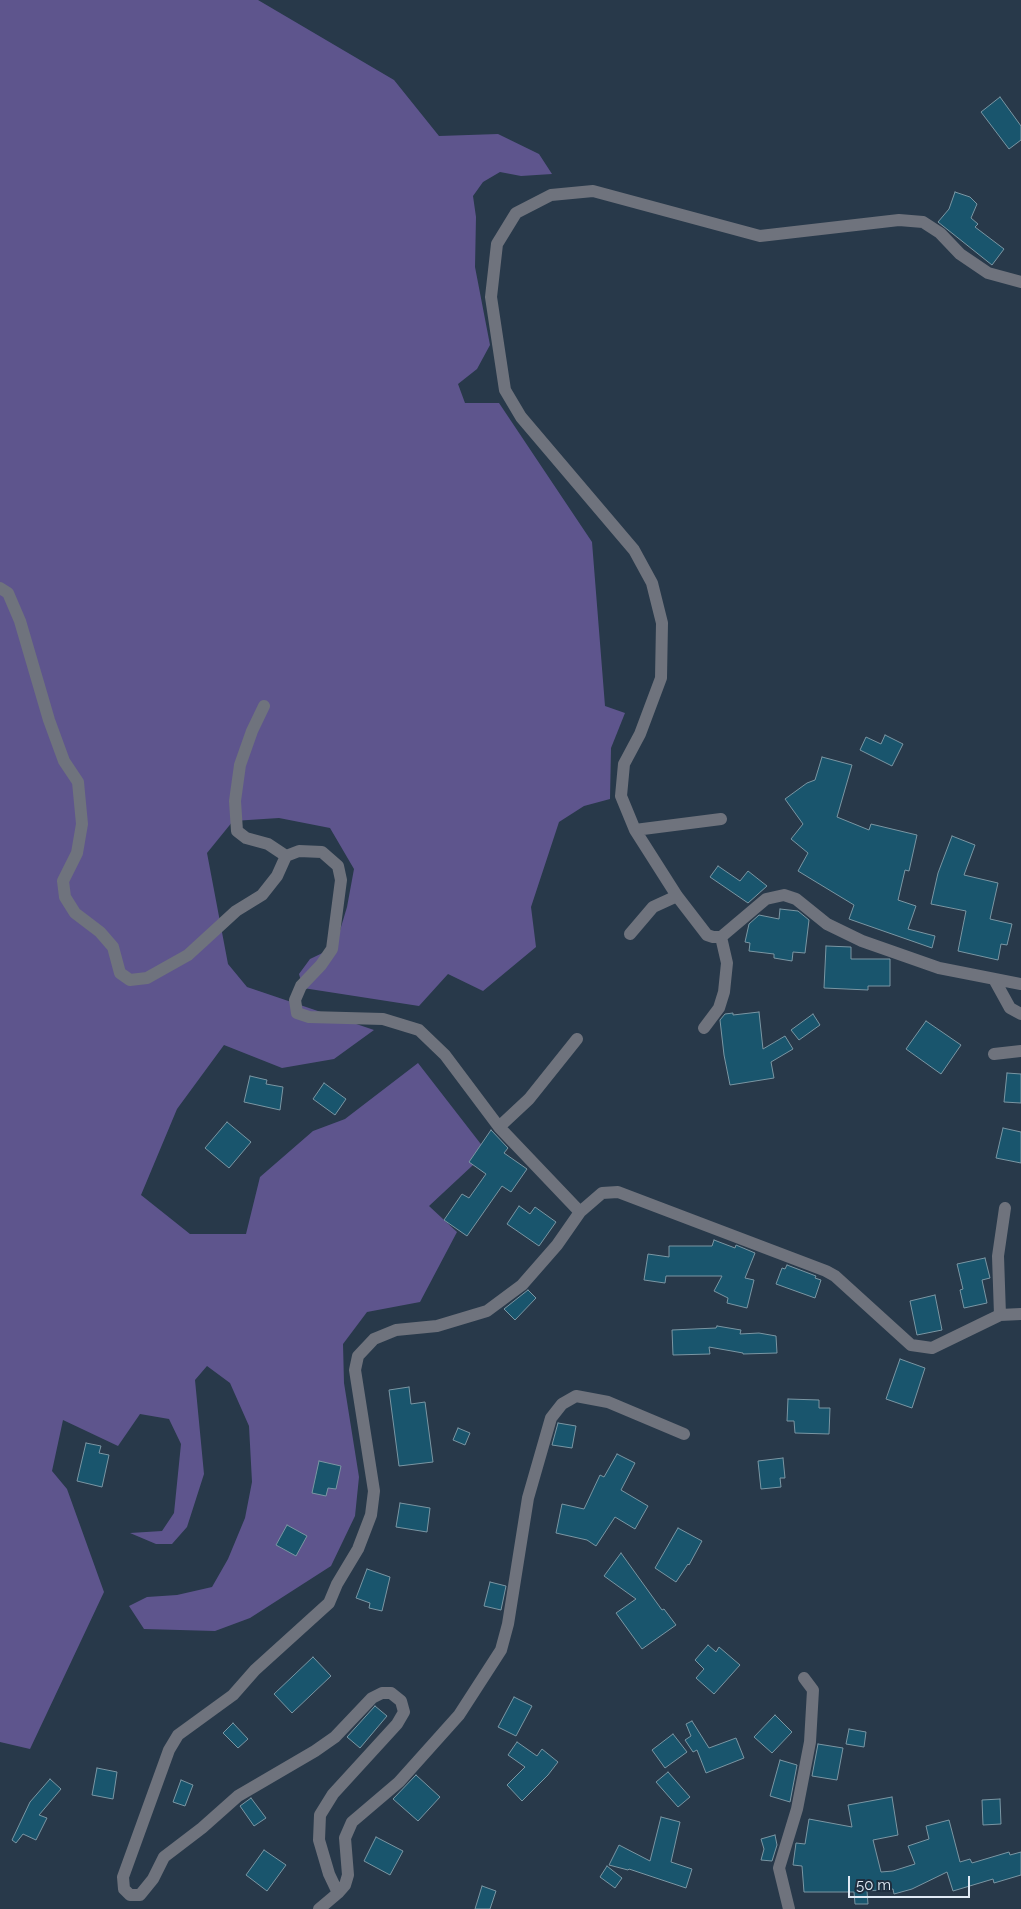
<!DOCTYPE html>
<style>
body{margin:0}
#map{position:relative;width:1021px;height:1909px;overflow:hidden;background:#28394a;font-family:Raleway,sans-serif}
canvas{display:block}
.scale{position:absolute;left:848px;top:1876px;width:122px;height:22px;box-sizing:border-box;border:2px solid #e1ebf6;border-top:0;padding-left:6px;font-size:15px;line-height:18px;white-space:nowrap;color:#e1ebf6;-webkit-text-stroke:4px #1e2e3f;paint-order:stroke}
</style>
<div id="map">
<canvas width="1021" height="1909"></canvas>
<div class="scale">50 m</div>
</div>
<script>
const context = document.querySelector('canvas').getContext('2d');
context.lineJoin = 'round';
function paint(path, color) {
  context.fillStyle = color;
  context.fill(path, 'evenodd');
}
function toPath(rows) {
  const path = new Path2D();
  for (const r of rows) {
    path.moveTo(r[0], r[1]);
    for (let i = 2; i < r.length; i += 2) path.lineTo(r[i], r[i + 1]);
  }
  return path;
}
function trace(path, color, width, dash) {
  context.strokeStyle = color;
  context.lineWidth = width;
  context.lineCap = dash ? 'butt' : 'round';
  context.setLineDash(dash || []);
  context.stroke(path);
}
paint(toPath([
 [0,0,258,0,394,80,439,136,498,134,539,154,552,174,521,176,500,172,483,182,473,196,476,217,475,267,490,345,477,369,458,384,465,403,499,403,592,542,605,706,625,713,611,748,610,799,584,806,559,822,531,907,536,947,483,991,448,974,419,1006,303,988,299,974,310,959,335,947,347,907,354,869,330,828,279,818,233,821,207,853,228,964,247,987,374,1030,334,1059,282,1068,224,1045,177,1109,141,1195,190,1234,246,1234,260,1177,313,1131,345,1119,418,1063,487,1152,429,1206,457,1232,420,1302,367,1312,343,1344,344,1383,359,1477,355,1516,331,1566,250,1618,215,1631,144,1629,129,1606,147,1597,177,1595,212,1587,228,1559,245,1518,252,1482,249,1426,230,1383,207,1366,195,1380,204,1474,187,1527,172,1544,156,1544,130,1533,162,1531,174,1513,181,1444,169,1419,140,1414,118,1446,63,1420,52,1471,67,1489,104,1592,30,1749,0,1742]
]), '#5e558d');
const building = toPath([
 [1000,97,1021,126,1021,140,1009,149,981,112,1000,97],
 [955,192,970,197,977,204,971,218,978,224,975,227,1004,249,992,265,938,222,949,209,955,192],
 [885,735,903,744,892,766,860,750,866,737,881,744,885,735],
 [822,757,852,765,837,817,869,830,871,824,917,835,909,871,905,870,898,900,916,906,908,929,935,936,932,948,849,919,854,905,798,871,808,853,791,839,803,824,785,799,807,783,815,780,822,757],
 [952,836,975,845,964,875,998,883,990,919,1012,924,1007,945,1001,944,998,960,958,951,966,911,931,904,938,873,952,836],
 [718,866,740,881,748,871,767,886,748,903,710,877,718,866],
 [780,909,798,911,809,920,805,953,793,952,792,961,774,958,774,954,749,951,750,943,745,942,749,924,759,915,779,919,780,909],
 [826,946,851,947,851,959,890,959,890,986,868,986,868,990,824,988,826,946],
 [759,1012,763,1049,785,1036,793,1049,771,1062,774,1078,730,1085,724,1055,720,1020,725,1014,733,1013,733,1015,759,1012],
 [813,1014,820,1025,799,1040,791,1030,813,1014],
 [926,1021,961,1045,941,1074,906,1049,926,1021],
 [1007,1073,1021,1074,1021,1103,1004,1102,1007,1073],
 [250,1076,267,1080,266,1084,283,1087,280,1110,244,1102,250,1076],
 [324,1083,346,1099,335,1115,313,1099,324,1083],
 [227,1122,251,1142,229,1168,205,1148,227,1122],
 [1003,1128,1021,1132,1021,1163,996,1158,1003,1128],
 [491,1130,508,1148,504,1153,527,1169,511,1192,502,1186,467,1236,444,1220,462,1194,469,1198,486,1174,469,1162,491,1130],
 [519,1206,530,1214,535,1207,556,1222,539,1246,507,1224,519,1206],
 [714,1240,735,1248,736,1245,755,1253,745,1278,754,1280,747,1308,727,1303,728,1298,714,1291,722,1276,666,1276,665,1283,644,1280,648,1254,669,1257,669,1246,712,1246,714,1240],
 [985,1258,990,1278,982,1280,987,1303,964,1308,960,1290,963,1289,957,1264,985,1258],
 [787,1265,816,1276,815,1278,821,1280,815,1298,776,1284,782,1268,785,1269,787,1265],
 [528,1290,536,1298,515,1320,504,1309,528,1290],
 [935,1295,942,1330,917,1335,910,1301,935,1295],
 [717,1326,741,1330,740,1334,759,1333,776,1336,777,1353,743,1354,743,1353,709,1347,710,1354,673,1355,672,1330,716,1328,717,1326],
 [900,1359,925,1368,912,1408,886,1399,900,1359],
 [409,1387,411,1404,425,1402,433,1462,399,1466,389,1390,409,1387],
 [788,1399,819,1400,819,1408,830,1408,829,1434,795,1433,794,1421,787,1421,788,1399],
 [558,1423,576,1426,572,1448,552,1445,558,1423],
 [458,1428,470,1433,465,1445,453,1440,458,1428],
 [86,1443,101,1446,99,1453,109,1455,102,1487,77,1481,86,1443],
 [617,1454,635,1463,621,1490,648,1506,635,1529,615,1517,596,1546,587,1540,556,1533,562,1504,584,1509,600,1475,604,1477,617,1454],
 [783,1458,785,1478,780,1478,781,1487,761,1489,758,1461,783,1458],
 [319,1461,341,1466,336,1489,328,1488,326,1496,312,1493,319,1461],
 [400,1503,430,1508,427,1532,396,1527,400,1503],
 [287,1525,307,1536,296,1556,276,1545,287,1525],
 [678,1528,702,1541,689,1565,688,1564,676,1582,655,1568,678,1528],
 [621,1553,662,1610,664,1609,676,1625,642,1649,616,1613,636,1599,604,1576,621,1553],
 [367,1569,390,1577,382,1611,369,1608,370,1603,356,1598,367,1569],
 [490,1582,506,1586,501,1610,484,1606,490,1582],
 [708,1645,716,1652,719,1647,740,1665,714,1694,696,1678,704,1669,695,1660,708,1645],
 [313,1657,331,1676,292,1713,274,1694,313,1657],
 [514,1697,532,1706,516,1736,498,1727,514,1697],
 [375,1706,387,1716,360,1748,347,1737,375,1706],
 [775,1715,792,1732,772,1753,754,1737,775,1715],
 [692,1721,709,1748,736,1738,744,1758,706,1773,697,1750,693,1752,685,1740,691,1736,686,1724,692,1721],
 [233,1723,248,1739,238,1748,223,1733,233,1723],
 [849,1729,866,1732,864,1747,846,1744,849,1729],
 [673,1734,687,1752,665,1768,652,1750,673,1734],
 [517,1742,537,1756,542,1749,558,1762,548,1775,522,1801,507,1785,525,1767,508,1755,517,1742],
 [818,1744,843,1748,837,1780,812,1776,818,1744],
 [780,1760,797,1765,790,1802,770,1796,780,1760],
 [97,1768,117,1772,113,1799,92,1795,97,1768],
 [668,1772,690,1797,678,1807,656,1782,668,1772],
 [416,1775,440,1797,418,1821,393,1799,416,1775],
 [50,1779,61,1789,39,1815,47,1818,36,1840,23,1834,16,1843,12,1840,30,1802,50,1779],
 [181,1780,193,1785,185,1806,173,1802,181,1780],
 [892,1797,898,1835,873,1840,881,1872,893,1871,915,1864,908,1846,929,1839,926,1826,949,1820,960,1862,970,1859,972,1863,1009,1852,1010,1855,1021,1852,1021,1875,994,1883,993,1879,953,1891,947,1872,912,1889,894,1894,893,1889,867,1891,868,1904,855,1904,854,1892,804,1892,802,1866,793,1865,796,1843,805,1844,809,1819,852,1827,848,1805,892,1797],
 [251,1798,266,1818,254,1826,240,1806,251,1798],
 [1000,1799,1001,1824,983,1825,982,1800,1000,1799],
 [661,1817,680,1822,671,1862,692,1869,686,1888,629,1869,628,1870,609,1865,619,1845,650,1861,661,1817],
 [775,1835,777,1845,772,1861,761,1860,764,1849,761,1839,775,1835],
 [376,1837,403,1851,390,1875,364,1861,376,1837],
 [264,1850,286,1865,267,1891,246,1875,264,1850],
 [607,1866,622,1878,615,1888,600,1877,607,1866],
 [482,1886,496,1891,490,1909,475,1909,482,1886]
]);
paint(building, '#19556d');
trace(building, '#7a96a3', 1);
trace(toPath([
 [1021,282,988,273,960,254,940,233,923,222,899,220,760,236,593,191,551,195,516,213,497,244,491,297,505,390,521,417,634,550,652,583,662,623,661,678,640,734,624,764,621,796,635,830,677,896,707,935,713,937,721,937,766,899,784,895,796,899,827,924,862,941,939,968,1021,984],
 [0,588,8,593,20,621,49,720,64,761,78,782,82,824,77,853,63,881,65,897,75,913,100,932,113,947,120,973,130,980,147,978,188,955,236,911,262,895,277,876,286,856,299,851,322,852,338,866,341,880,332,949,321,965,301,986,295,1000,297,1013,309,1017,383,1019,419,1030,445,1055,499,1127,580,1212,602,1193,618,1192,826,1271,835,1276,911,1345,932,1348,1000,1315,1021,1314],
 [264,706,252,731,240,765,235,801,237,831,246,838,268,844,286,856],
 [635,830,721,819],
 [630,934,653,907,677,896],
 [994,979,1010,1008,1021,1014],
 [704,1028,719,1008,724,992,727,963,721,937],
 [994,1054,1021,1051],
 [499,1127,529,1099,577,1039],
 [580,1212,557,1245,522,1285,487,1311,437,1326,396,1330,374,1339,358,1356,355,1370,374,1491,371,1515,358,1549,337,1584,329,1603,255,1670,233,1695,178,1735,169,1750,123,1877,124,1889,130,1895,140,1895,153,1879,164,1857,202,1828,238,1796,315,1751,335,1737,372,1698,382,1693,391,1693,401,1701,404,1712,397,1724,333,1794,320,1815,319,1840,329,1874,338,1893,345,1885,348,1875,345,1838,352,1822,399,1782,459,1715,501,1650,508,1624,528,1498,551,1418,562,1404,576,1396,608,1402,684,1434],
 [1000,1315,998,1256,1005,1208],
 [319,1909,338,1893],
 [789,1909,779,1868,797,1809,810,1742,813,1690,804,1678]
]), '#6f737d', 12);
</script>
